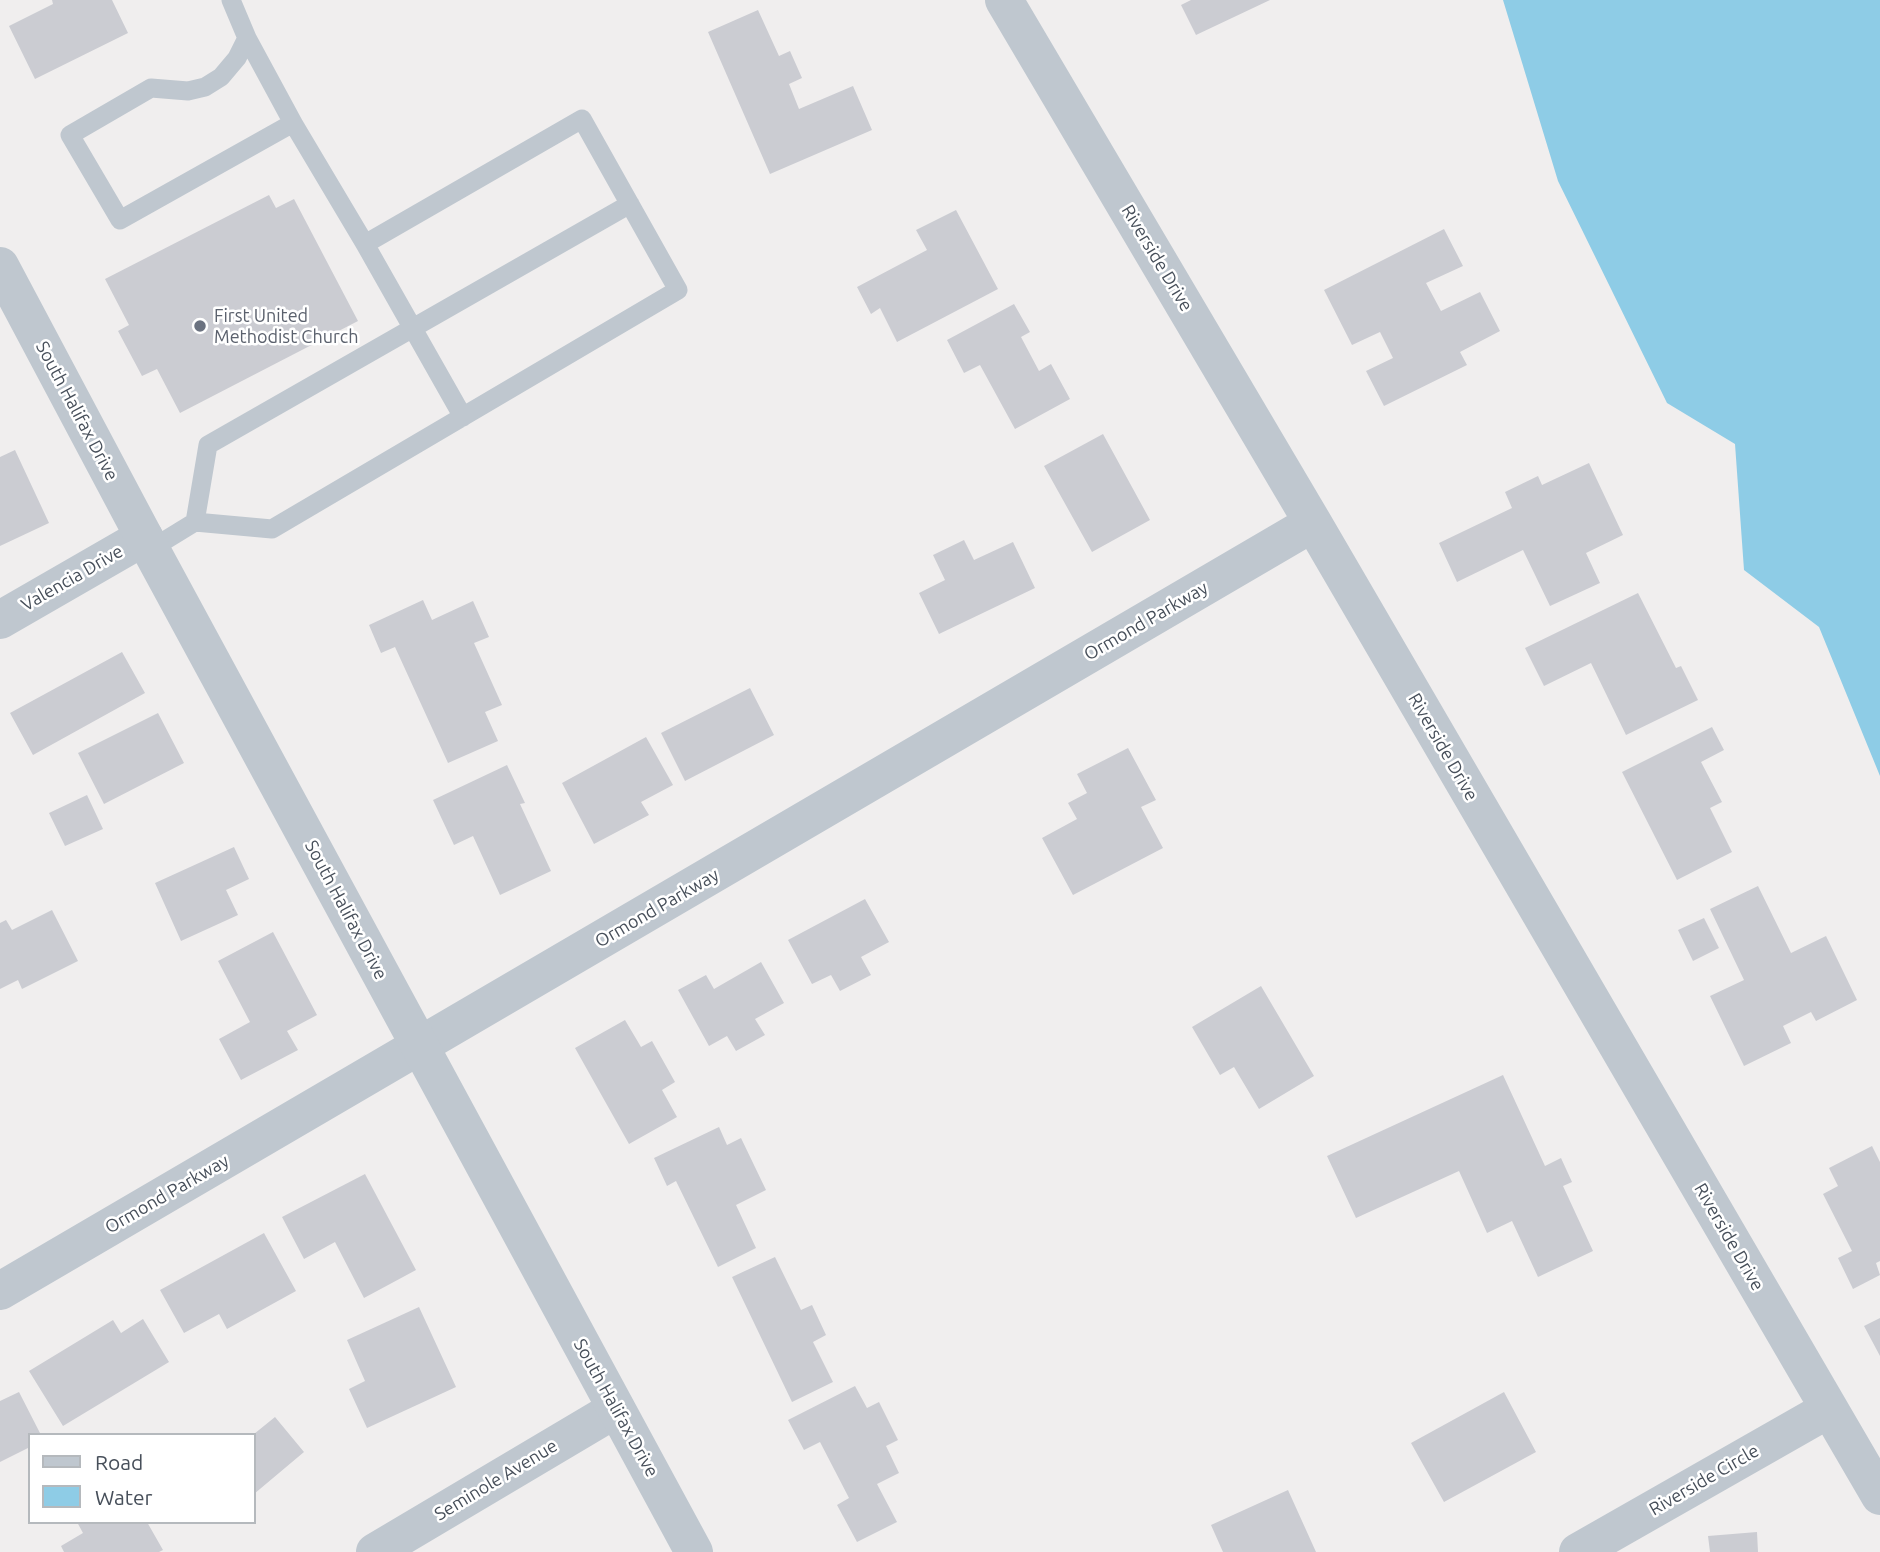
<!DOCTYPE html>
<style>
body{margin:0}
#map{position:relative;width:1880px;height:1552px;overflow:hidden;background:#f0eeee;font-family:Ubuntu,sans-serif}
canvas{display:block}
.legend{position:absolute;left:28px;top:1433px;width:228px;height:91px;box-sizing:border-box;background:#fff;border:2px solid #b5b9bd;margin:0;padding:9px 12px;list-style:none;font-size:21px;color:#474f5a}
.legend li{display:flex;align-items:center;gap:14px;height:35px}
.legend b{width:35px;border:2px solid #b5b9bd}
</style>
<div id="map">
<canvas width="1880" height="1552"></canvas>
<ul class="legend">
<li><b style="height:9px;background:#bfc7cf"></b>Road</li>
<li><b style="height:19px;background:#8ecce6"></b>Water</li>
</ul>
</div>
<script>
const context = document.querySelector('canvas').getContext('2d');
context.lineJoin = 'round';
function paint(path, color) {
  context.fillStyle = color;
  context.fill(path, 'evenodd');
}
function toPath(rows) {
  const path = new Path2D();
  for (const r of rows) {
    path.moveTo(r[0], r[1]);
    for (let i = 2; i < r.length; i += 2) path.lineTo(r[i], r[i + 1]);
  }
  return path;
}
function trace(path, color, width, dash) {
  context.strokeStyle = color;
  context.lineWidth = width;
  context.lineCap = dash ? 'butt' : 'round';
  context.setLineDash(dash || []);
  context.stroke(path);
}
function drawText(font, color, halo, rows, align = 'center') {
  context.font = font + ' Ubuntu,sans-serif';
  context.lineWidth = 5;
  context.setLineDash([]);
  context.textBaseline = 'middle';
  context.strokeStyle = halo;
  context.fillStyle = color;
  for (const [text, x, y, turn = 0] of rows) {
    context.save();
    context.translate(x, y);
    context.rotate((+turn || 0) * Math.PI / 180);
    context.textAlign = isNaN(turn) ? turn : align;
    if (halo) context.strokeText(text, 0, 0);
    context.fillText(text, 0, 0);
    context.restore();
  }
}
paint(toPath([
 [1503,0,1880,0,1880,776,1819,627,1744,570,1735,444,1667,403,1558,181]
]), '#8ecce6');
paint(toPath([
 [52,0,112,0,128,33,35,79,9,26,53,4],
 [1191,0,1270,0,1196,35,1181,5],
 [758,10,779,56,790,51,802,78,789,84,799,109,853,86,872,130,770,174,708,32],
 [269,195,276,208,294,199,358,321,180,413,157,369,142,376,118,331,129,325,105,279],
 [956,210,998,289,897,342,880,308,871,314,857,287,927,250,916,230],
 [1444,229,1463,266,1426,283,1441,311,1480,292,1500,331,1460,352,1467,365,1384,406,1366,371,1393,358,1380,332,1352,345,1324,290],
 [1014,304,1030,332,1021,337,1039,371,1051,364,1070,399,1015,429,980,365,964,373,947,340],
 [1103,434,1150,520,1092,552,1044,466],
 [15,450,49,523,0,546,0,457],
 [1589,463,1623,535,1586,553,1600,583,1550,606,1523,550,1457,582,1439,543,1512,508,1505,492,1538,476,1542,485],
 [964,540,974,560,1013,542,1035,588,939,634,919,593,945,580,933,555],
 [1638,593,1676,668,1681,666,1698,700,1626,735,1591,663,1544,686,1525,648],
 [423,600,432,620,473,601,489,637,474,643,502,705,485,712,498,741,448,763,395,647,381,653,369,625],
 [122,652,145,693,33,755,10,713],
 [750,688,774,735,685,781,661,733],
 [158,713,184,763,104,804,78,753],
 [1712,727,1724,750,1701,762,1722,802,1710,808,1732,852,1677,880,1622,772],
 [646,737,673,785,641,802,649,815,594,844,562,783],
 [1128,748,1156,800,1141,807,1163,848,1073,895,1042,838,1077,819,1068,803,1087,793,1077,774],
 [507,765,525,803,520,804,551,871,500,895,473,836,454,845,433,800],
 [87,795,103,829,65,846,49,813],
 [234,847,249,879,226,890,238,915,181,941,155,883],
 [1758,886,1791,953,1826,936,1857,1000,1816,1021,1811,1012,1783,1026,1791,1043,1744,1066,1710,996,1744,980,1710,909],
 [865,899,889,942,861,957,871,975,840,991,831,975,812,984,788,940],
 [52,910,78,961,22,989,18,980,0,989,0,923,6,920,12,930],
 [1704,918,1719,948,1693,961,1678,930],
 [273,932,317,1015,287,1031,298,1050,241,1080,219,1039,250,1022,218,961],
 [761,962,784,1003,755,1019,765,1035,736,1051,727,1036,709,1046,678,990,706,975,714,989],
 [1261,986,1314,1076,1259,1109,1234,1067,1220,1075,1192,1027],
 [625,1020,641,1047,652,1041,675,1082,662,1090,677,1117,629,1144,575,1048],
 [1503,1075,1545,1166,1561,1158,1572,1182,1563,1186,1593,1251,1538,1277,1512,1221,1487,1233,1459,1171,1356,1218,1327,1156],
 [719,1127,727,1145,741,1138,766,1190,736,1205,756,1248,718,1267,676,1181,667,1186,654,1158],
 [1872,1146,1880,1162,1880,1261,1876,1263,1880,1275,1853,1289,1838,1258,1852,1251,1823,1194,1838,1186,1829,1168],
 [365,1174,416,1270,364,1298,335,1242,304,1259,282,1217],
 [264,1233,296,1291,227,1329,219,1314,184,1333,160,1290],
 [775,1257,801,1310,812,1305,826,1335,813,1342,833,1382,792,1402,732,1277],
 [419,1307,456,1387,367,1428,349,1389,365,1381,347,1340],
 [1880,1318,1880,1356,1864,1326],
 [143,1319,169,1362,63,1426,29,1371,113,1320,121,1333],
 [855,1386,867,1408,879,1402,898,1440,886,1446,899,1473,877,1484,897,1522,857,1542,837,1505,849,1498,820,1442,804,1450,788,1420],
 [19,1392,41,1435,30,1435,30,1447,0,1462,0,1401],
 [1504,1392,1536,1452,1444,1502,1411,1443],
 [275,1417,304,1452,254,1494,254,1434],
 [1288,1490,1316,1552,1223,1552,1211,1525],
 [77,1522,147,1522,163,1550,159,1552,64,1552,61,1546,83,1533],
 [1757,1532,1758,1552,1710,1552,1708,1536]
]), '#cbccd2');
trace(toPath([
 [231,0,247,38,293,123,365,244,463,417],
 [247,38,237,58,221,77,205,87,188,91,151,88,70,135,120,220,293,123],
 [195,522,208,445,630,204],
 [151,549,195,522,272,529,678,290,582,119,365,244]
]), '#bfc7cf', 19);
trace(toPath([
 [1004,0,1313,523,1880,1496],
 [0,620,144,537],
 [0,1291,1313,523],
 [375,1552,616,1409],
 [1578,1552,1829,1409]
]), '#bfc7cf', 38);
trace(toPath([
 [0,266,144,537,694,1552]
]), '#bfc7cf', 38);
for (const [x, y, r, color] of [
 [200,326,7,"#6b7280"]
]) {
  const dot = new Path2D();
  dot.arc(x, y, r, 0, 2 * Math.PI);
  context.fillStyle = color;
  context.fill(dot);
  trace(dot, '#fff', 2.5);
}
drawText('18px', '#474f5a', '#fff', [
 ["Riverside Drive",1157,258,59],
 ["South Halifax Drive",77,411,62],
 ["Valencia Drive",72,578,-30],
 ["Ormond Parkway",1146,621,-30],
 ["Riverside Drive",1443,747,60],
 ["Ormond Parkway",657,908,-30],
 ["South Halifax Drive",346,910,62],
 ["Ormond Parkway",167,1194,-30],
 ["Riverside Drive",1729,1237,60],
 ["South Halifax Drive",616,1408,61],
 ["Seminole Avenue",496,1480,-31],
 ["Riverside Circle",1704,1480,-30]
]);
drawText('18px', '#5b616d', '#fff', [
 ["First United",214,316],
 ["Methodist Church",214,337]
], 'left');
</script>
